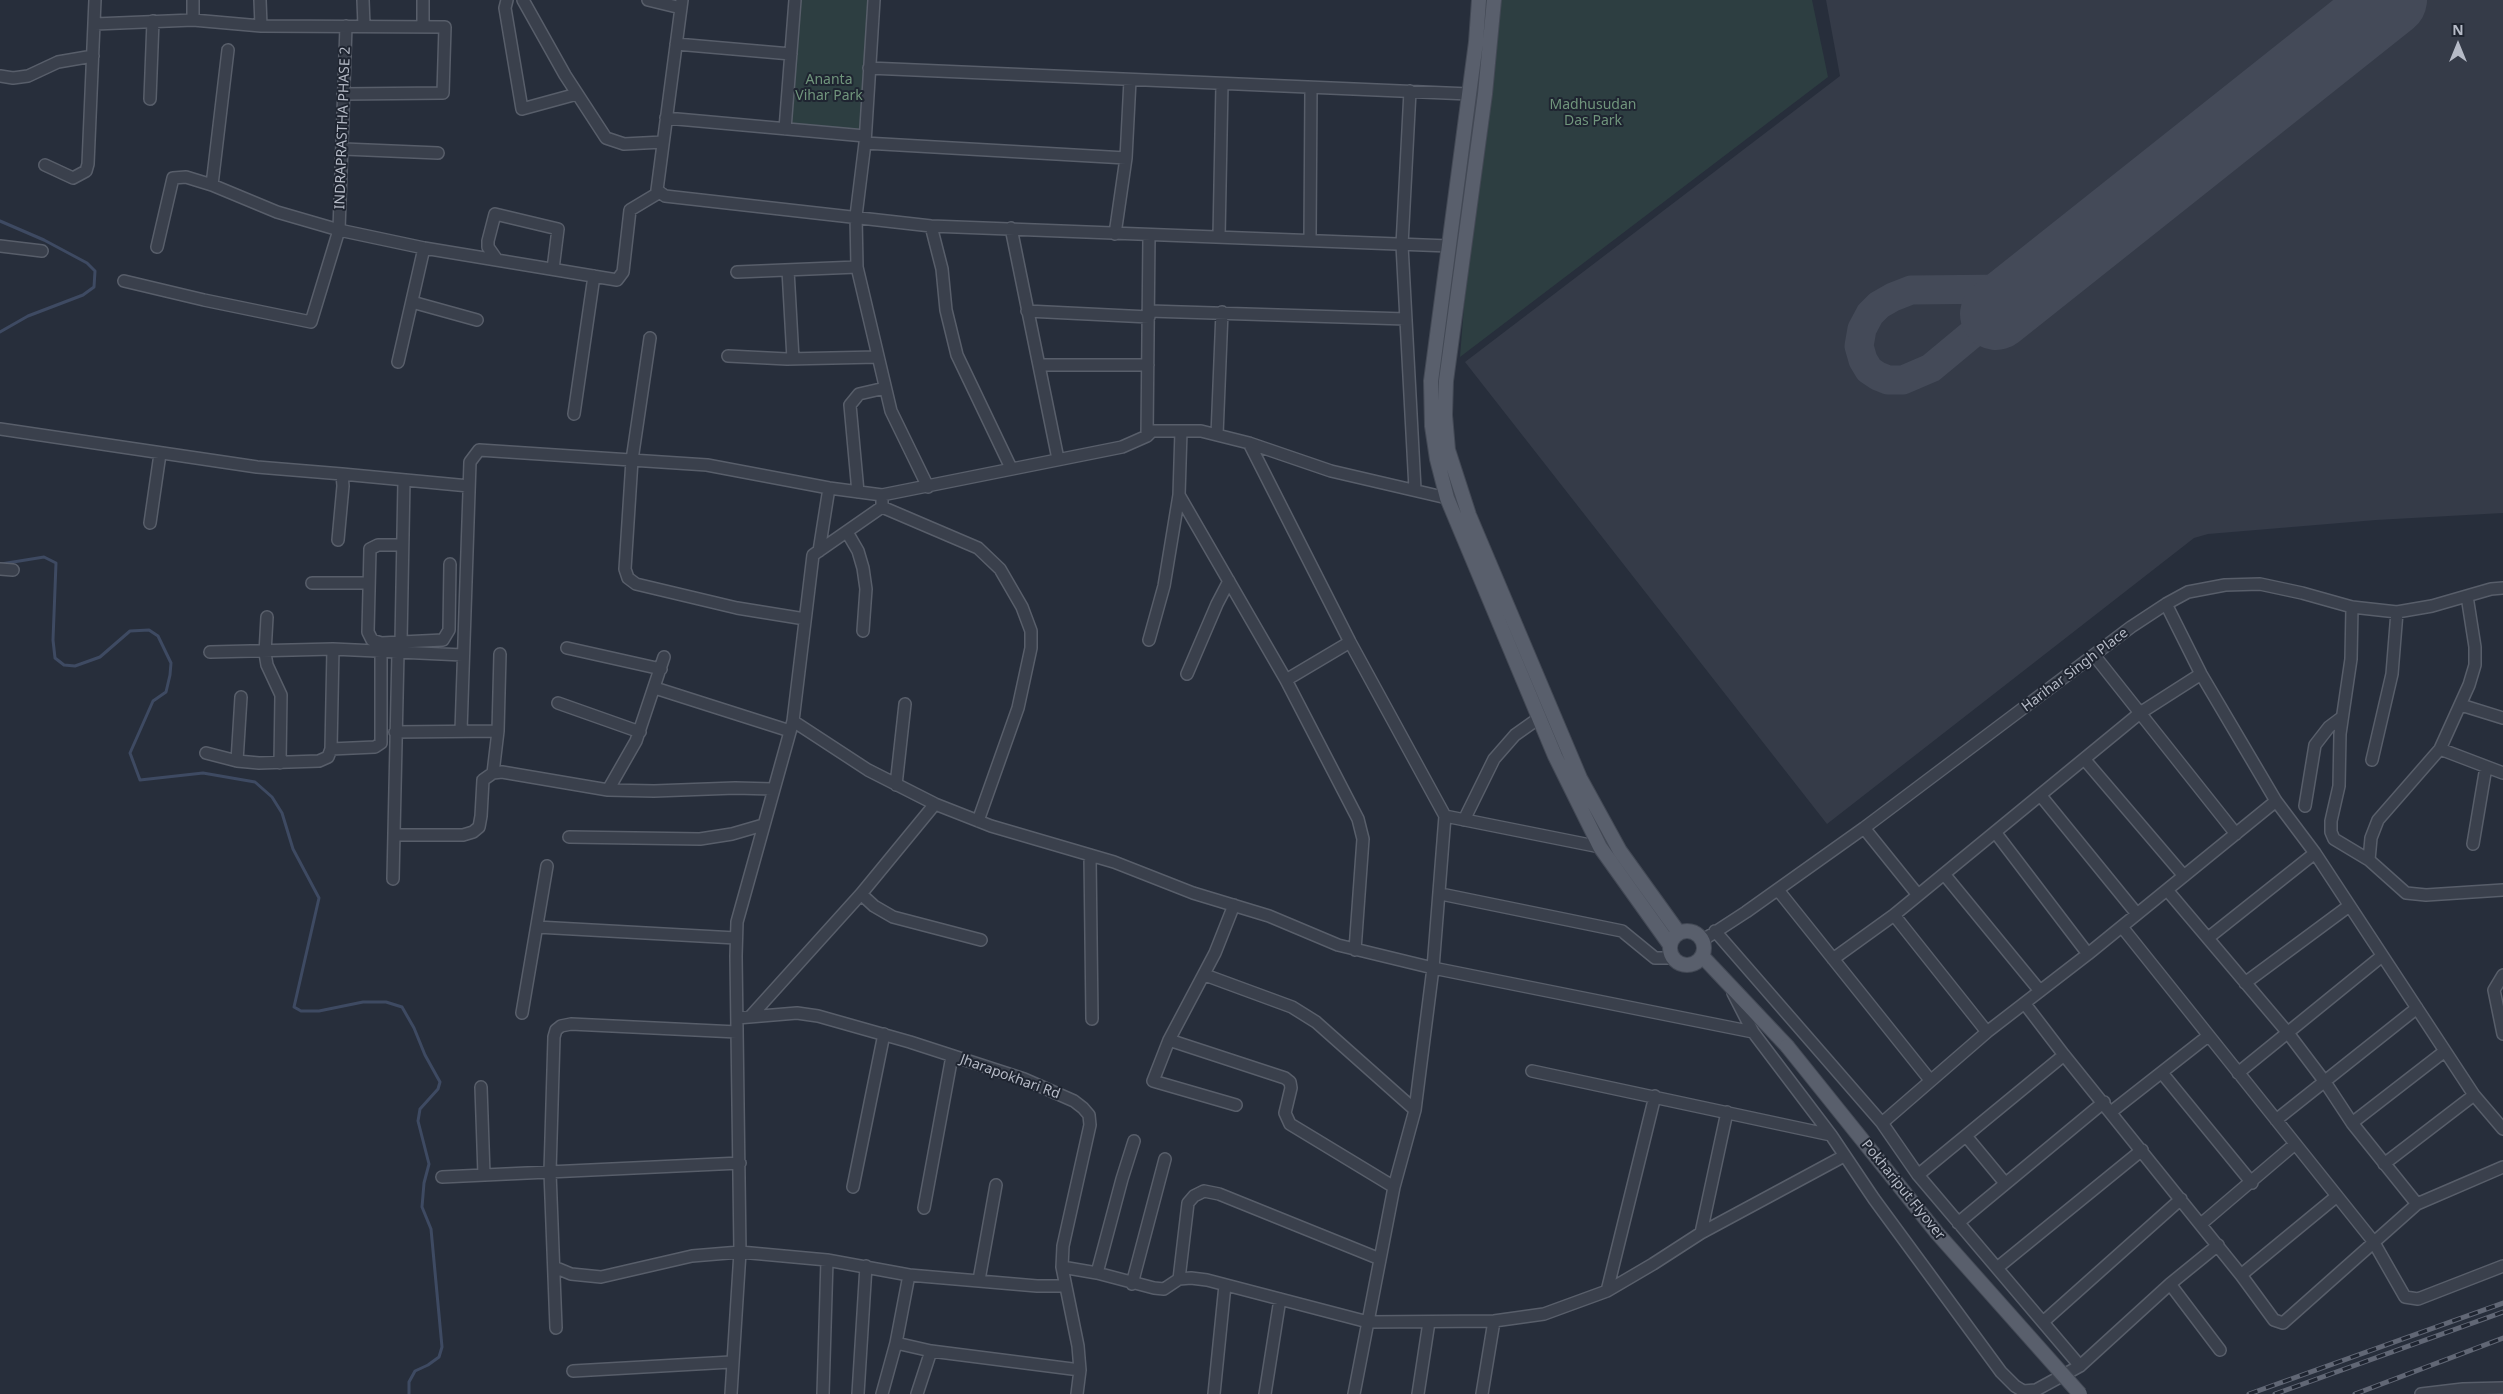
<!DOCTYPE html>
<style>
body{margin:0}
#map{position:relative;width:2503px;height:1394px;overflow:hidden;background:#272e3b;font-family:"Noto Sans",sans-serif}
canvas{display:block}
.north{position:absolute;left:2433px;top:20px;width:50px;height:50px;-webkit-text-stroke:4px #1f2531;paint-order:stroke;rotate:0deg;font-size:14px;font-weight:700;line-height:20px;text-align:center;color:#b6bbc7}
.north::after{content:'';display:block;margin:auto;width:18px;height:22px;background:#b6bbc7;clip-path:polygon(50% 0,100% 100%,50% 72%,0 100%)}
</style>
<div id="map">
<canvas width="2503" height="1394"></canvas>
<div class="north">N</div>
</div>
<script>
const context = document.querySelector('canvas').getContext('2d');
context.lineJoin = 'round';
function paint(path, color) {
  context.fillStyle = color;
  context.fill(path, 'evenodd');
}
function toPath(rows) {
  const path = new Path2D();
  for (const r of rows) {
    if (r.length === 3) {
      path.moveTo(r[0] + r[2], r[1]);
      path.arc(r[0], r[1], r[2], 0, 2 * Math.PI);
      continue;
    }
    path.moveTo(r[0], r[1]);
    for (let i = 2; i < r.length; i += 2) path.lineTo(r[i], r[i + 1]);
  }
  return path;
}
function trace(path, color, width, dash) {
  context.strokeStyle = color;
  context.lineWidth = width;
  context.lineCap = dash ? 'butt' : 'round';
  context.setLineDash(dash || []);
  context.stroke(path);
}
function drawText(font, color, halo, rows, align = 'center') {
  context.font = font + ' "Noto Sans",sans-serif';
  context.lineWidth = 4;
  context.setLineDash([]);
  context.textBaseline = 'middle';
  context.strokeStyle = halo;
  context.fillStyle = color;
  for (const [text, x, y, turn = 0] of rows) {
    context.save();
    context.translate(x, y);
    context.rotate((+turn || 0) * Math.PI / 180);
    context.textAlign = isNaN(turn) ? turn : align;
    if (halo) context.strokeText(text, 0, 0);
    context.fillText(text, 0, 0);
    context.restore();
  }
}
paint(toPath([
 [1826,0,2503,0,2503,513,2376,520,2208,534,2194,538,1827,824,1465,362,1840,76]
]), '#353b48');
paint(toPath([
 [799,0,873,0,864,135,786,128],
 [1488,0,1812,0,1828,77,1460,357]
]), '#2d3e41');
trace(toPath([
 [0,221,44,240,87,263,95,271,94,287,83,295,28,316,0,332],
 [1,564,44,557,56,563,53,640,55,658,64,665,75,666,100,657,130,631,149,630,158,636,171,663,170,675,166,692,153,701,130,753,140,780,203,773,255,782,272,797,282,813,293,849,319,898,294,1007,301,1011,319,1011,363,1002,386,1002,402,1007,414,1028,425,1055,440,1082,438,1089,420,1109,418,1121,429,1164,424,1183,422,1207,431,1229,442,1347,439,1357,428,1365,415,1371,409,1382,409,1394]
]), '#3e4a62', 3);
trace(toPath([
 [1996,314,1931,368,1903,380,1888,380,1878,376,1869,370,1863,360,1859,346,1862,329,1870,314,1879,305,1893,297,1911,290,2010,289,2070,256]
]), '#444a58', 29);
trace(toPath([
 [1996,314,2391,0]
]), '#444a58', 72);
const minor = toPath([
 [193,0,193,20],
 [363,0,364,26],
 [423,0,423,26],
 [507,0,505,8,522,109,577,94],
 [523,0,565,75,606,138,624,144,663,142],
 [648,0,681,8],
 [682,0,657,190,665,196,931,226,1449,246],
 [874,0,865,143,856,216,857,267,891,411,928,487],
 [95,24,193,20,261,26,260,0],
 [261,26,445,27,443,93,343,94],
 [676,44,791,54],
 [869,68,1469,94],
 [0,76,13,78,28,76,58,62,93,56],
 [1410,91,1402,245,1415,489],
 [150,99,153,21],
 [666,118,865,136],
 [785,129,795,0],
 [865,143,1126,158],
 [344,149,438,153],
 [45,165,73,178,86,171,88,164,95,0],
 [212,185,228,50],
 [931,226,942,269,946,310,957,355,1011,468],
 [1011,228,1058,459],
 [1115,234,1126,158,1130,80],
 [1219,237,1222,84],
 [1310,239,1311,88],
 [0,246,42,251],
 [157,247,173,178,186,177,212,185,277,212,339,230,424,248,617,280,623,272,630,210,660,192],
 [497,260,488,247,488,241,495,214,558,229,553,269],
 [788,270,793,359],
 [737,272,857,267],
 [124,281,204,300,311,322,339,230,346,26],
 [412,302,477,320],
 [1027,311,1149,317],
 [1149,311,1406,319],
 [650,338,632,460,625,569,628,578,636,584,737,608,805,619],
 [728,356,787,359,877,357],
 [398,362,424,248],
 [1039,365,1148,365],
 [574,414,594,276],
 [0,429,257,467,342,474],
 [1217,435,1222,312],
 [1147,436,1149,235],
 [1249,443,1350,642,1445,816,1600,847],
 [858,492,850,405,859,394,885,388],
 [1179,495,1286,680,1358,819,1363,839,1355,950],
 [882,507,978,548,1000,569,1022,607,1031,631,1031,648,1018,708,978,821],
 [150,523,160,454],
 [847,532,858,551,863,568,866,589,863,631],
 [338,540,343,486,342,474,469,486],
 [402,545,378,545,370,549,368,632,372,640,381,643,443,640,449,630,450,564],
 [819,551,829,488],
 [0,569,13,570],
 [312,583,369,583],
 [2166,604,2201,674,2276,801,2315,853,2474,1095,2503,1129],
 [2352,607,2351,659,2340,734,2339,786,2331,821,2331,832,2334,839,2369,860,2406,893,2426,895,2503,890],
 [267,617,265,653,267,665,281,695,280,763],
 [1149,640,1164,586,1179,495,1181,431],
 [401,642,404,480],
 [567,648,661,669],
 [210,652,333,649,398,652],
 [2094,655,2236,834],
 [1187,674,1217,604,1229,581],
 [1286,680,1350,642],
 [655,688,790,731],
 [558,703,640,732],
 [2461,705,2503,718],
 [793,721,868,770,935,804,991,826,1114,862,1193,893,1269,916,1338,945,1433,968,1415,1110,1394,1187,1354,1394],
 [461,731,470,462,479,450,707,465,829,488,882,495],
 [395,732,498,731],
 [331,749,375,747,381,743,381,644],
 [2440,749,2503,773],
 [206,753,237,761,259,763,319,761,328,757,331,749,333,649],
 [2085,760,2184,876],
 [2372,760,2392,674,2397,612],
 [237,761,241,697],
 [493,773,498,731,500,654],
 [896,785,905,704],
 [608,790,636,741,664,657],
 [2041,796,2137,914],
 [2305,806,2315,745,2329,727,2341,718],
 [1445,816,1433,968,1753,1032,1733,993],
 [1464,820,1494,759,1515,735,1539,718],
 [1864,828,1918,895],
 [1995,832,2088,954],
 [394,835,463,835,473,832,479,827,481,816,483,780,493,773,502,772,608,790,654,791,735,788,773,789],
 [569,837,700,839,732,834,763,825],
 [2473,844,2486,767],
 [1090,856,1092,1019],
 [2369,860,2371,838,2378,820,2440,749,2469,685,2475,665,2475,647,2467,596],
 [1944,874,2040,991],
 [393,879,398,652,463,655],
 [1778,890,1930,1080],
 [2167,890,2288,1033,2325,1082,2352,1123,2417,1204],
 [861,894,874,906,893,917,981,940],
 [1441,894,1622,931,1655,958,1674,958],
 [1234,905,1215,953,1169,1040,1153,1081,1236,1105],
 [1894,915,1987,1032],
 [537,927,736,938],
 [2122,927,2373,1241,2405,1297,2418,1299,2503,1266],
 [1715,931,1882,1123,1918,1175,2080,1366],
 [2208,938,2315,853],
 [1703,940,1746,912,1864,828,2131,627,2166,604,2188,592,2225,585,2260,584,2302,593,2352,607,2397,612,2432,606,2491,589,2503,588],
 [1833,959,1894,915,2140,713,2201,674],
 [1205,975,1292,1007,1316,1022,1415,1110],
 [2503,975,2494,990,2503,1034],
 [2245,983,2349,906],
 [2025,1004,2064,1055,2241,1275,2274,1320,2283,1323,2417,1204,2503,1167],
 [522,1013,547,866],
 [750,1017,861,894,935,804],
 [737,1018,797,1013,818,1016,910,1042,1024,1079,1074,1101,1083,1108,1089,1115,1090,1125,1063,1246,1062,1267,1078,1346,1080,1370,1077,1394],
 [1753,1032,1831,1135,1874,1199,2001,1372,2015,1386,2023,1391,2036,1390,2080,1366,2170,1284,2218,1245],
 [1169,1040,1285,1078,1290,1082,1291,1088,1285,1113,1290,1124,1394,1187],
 [1532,1071,1831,1135],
 [2162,1073,2252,1183],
 [2238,1073,2382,956],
 [481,1087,484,1175],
 [2111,1112,2208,1036],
 [2276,1120,2417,1008],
 [1882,1123,1987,1032,2088,954,2276,801],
 [2352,1123,2445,1051],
 [1966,1136,2005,1183],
 [2384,1164,2474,1095],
 [1918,1175,2064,1055],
 [442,1177,740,1163],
 [853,1187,884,1034],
 [924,1208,952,1056],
 [1958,1223,2104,1102],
 [2201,1224,2295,1144],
 [1701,1233,1727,1112],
 [554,1267,571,1274,601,1277,692,1256,740,1252,827,1260,909,1275,1037,1286,1065,1286],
 [1062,1267,1097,1273,1154,1288,1164,1289,1179,1279,1191,1278,1207,1280,1368,1322,1494,1321,1544,1314,1607,1291,1653,1264,1701,1233,1844,1156],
 [1997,1268,2142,1150],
 [1097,1273,1122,1179,1134,1141],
 [2241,1275,2337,1196],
 [1179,1279,1188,1203,1194,1196,1204,1191,1219,1194,1380,1259],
 [979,1280,996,1185],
 [1132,1284,1165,1159],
 [2170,1284,2220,1350],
 [1607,1291,1655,1096],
 [2043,1322,2181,1199],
 [556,1328,550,1172,554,1037,556,1030,561,1026,571,1024,737,1032],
 [896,1343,931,1351,1080,1370],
 [573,1371,731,1362],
 [731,1394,740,1252,736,956,737,922,793,721,813,555,882,507,882,495,1122,447,1147,436,1152,431,1201,431,1249,443,1331,471,1447,498],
 [823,1394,827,1260],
 [858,1394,866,1266],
 [882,1394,896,1343,909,1275],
 [917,1394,931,1351],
 [1214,1394,1225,1285],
 [1265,1394,1280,1299],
 [1418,1394,1429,1322],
 [1482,1394,1494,1321],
 [2421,1394,2463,1389,2503,1388]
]);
const major = toPath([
 [1479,0,1476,42,1431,381,1432,426,1437,459,1447,498,1555,756,1600,847,1670,945],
 [1494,0,1485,94,1446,381,1445,415,1448,450,1469,515,1580,778,1620,851,1679,933],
 [1687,948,17],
 [1703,957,1787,1046]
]);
trace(minor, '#585e6a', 14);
trace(major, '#434955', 16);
trace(minor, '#3a404c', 11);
trace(major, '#595f6c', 14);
const rail = toPath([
 [2249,1394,2503,1303],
 [2275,1394,2503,1312],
 [2355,1394,2503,1338]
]);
trace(rail, '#616775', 5);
trace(rail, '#1f2531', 3, [9]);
const majorBridge = toPath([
 [1787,1046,1937,1233,2080,1394]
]);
trace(majorBridge, '#434955', 16, []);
trace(majorBridge, '#595f6c', 14);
drawText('14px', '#70957c', '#1f2531', [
 ["Ananta",829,80],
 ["Vihar Park",829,96],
 ["Madhusudan",1593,105],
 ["Das Park",1593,121]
]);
drawText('14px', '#b6bbc7', '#1f2531', [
 ["INDRAPRASTHA PHASE 2",343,128,-88],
 ["Harihar Singh Place",2075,670,-37],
 ["Jharapokhari Rd",1010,1077,20],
 ["Pokhariput Flyover",1903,1190,51]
]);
</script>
